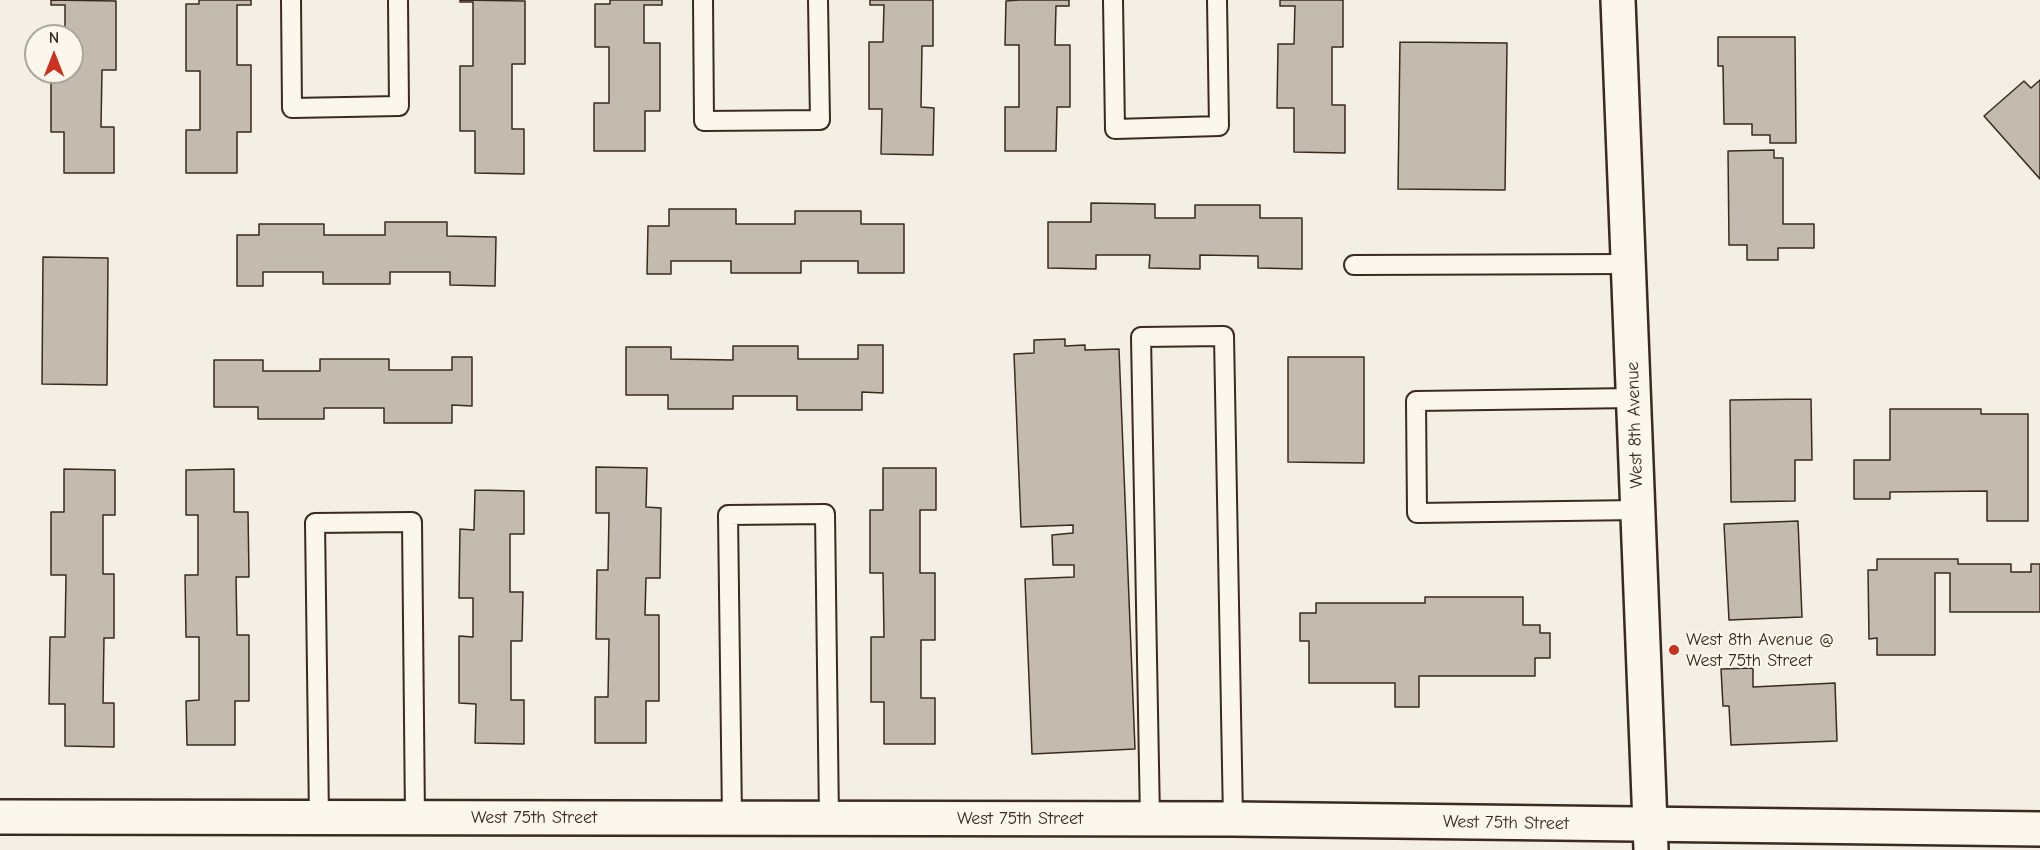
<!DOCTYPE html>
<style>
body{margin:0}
#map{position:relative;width:2040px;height:850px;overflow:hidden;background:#f3efe4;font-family:"Comic Neue",sans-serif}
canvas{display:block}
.north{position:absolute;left:24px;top:24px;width:60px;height:60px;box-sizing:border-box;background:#fbf7ec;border:2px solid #aea59a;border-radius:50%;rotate:0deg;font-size:16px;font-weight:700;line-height:24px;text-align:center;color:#3b2a1e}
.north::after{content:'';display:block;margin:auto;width:21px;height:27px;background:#c8321e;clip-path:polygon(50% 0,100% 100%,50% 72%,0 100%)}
</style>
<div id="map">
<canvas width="2040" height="850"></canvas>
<div class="north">N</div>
</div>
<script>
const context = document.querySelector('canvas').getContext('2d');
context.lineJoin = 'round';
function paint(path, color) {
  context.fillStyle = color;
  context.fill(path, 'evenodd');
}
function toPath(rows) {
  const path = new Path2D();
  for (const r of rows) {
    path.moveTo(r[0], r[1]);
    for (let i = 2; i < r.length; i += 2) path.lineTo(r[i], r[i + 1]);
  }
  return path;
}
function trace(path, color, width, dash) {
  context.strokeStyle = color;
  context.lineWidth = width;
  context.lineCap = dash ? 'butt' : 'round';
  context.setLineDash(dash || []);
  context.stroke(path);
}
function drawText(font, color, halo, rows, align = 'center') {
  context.font = font + ' "Comic Neue",sans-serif';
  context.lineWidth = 4.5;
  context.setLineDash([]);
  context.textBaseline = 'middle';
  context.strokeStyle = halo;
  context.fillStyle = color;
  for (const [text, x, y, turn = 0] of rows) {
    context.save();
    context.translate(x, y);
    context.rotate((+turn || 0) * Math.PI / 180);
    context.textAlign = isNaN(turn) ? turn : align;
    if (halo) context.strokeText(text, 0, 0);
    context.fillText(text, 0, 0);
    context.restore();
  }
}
const building = toPath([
 [51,0,116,1,116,70,102,70,101,127,114,127,114,173,64,173,64,132,51,132,51,72,72,72,72,36,65,36,65,5,51,5,51,0],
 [199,0,251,0,251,5,237,5,237,65,251,65,251,132,237,132,237,173,186,173,186,130,200,130,200,71,186,71,186,4,199,4,199,0],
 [460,0,525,1,525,64,512,64,512,129,524,129,524,174,475,173,475,131,460,131,460,66,473,66,473,2,460,2,460,0],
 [610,0,662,0,662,5,644,5,644,43,660,43,660,111,645,111,645,151,594,151,594,103,609,103,609,47,595,47,595,4,610,4,610,0],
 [870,0,933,0,933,46,922,46,921,107,934,108,933,155,881,154,882,109,869,109,869,42,883,42,884,5,870,5,870,0],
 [1019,0,1069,0,1069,6,1056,6,1055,45,1070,45,1070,107,1057,107,1056,151,1005,151,1005,107,1019,107,1019,45,1005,45,1006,1,1019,0],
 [1280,0,1343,0,1343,47,1332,47,1332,105,1345,105,1345,153,1294,152,1294,108,1277,108,1278,44,1294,44,1295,6,1280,6,1280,0],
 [1718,37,1795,37,1796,143,1770,143,1770,135,1752,135,1752,124,1724,124,1723,66,1718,66,1718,37],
 [1400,42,1507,43,1505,190,1398,189,1400,42],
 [2040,80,2040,179,1984,116,2024,81,2031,88,2040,80],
 [1774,150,1774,158,1783,158,1783,224,1814,224,1814,248,1778,248,1778,260,1747,260,1747,245,1729,245,1728,151,1774,150],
 [1091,203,1155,204,1155,218,1195,218,1195,205,1260,205,1260,218,1302,218,1302,269,1258,268,1258,256,1200,255,1200,269,1149,268,1150,255,1096,255,1096,269,1048,268,1048,222,1091,222,1091,203],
 [669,209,736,209,736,224,795,224,795,211,861,211,861,224,904,224,904,273,858,273,858,261,801,261,801,273,731,273,731,261,671,261,671,274,647,274,648,226,669,226,669,209],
 [385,222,447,222,447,236,496,237,495,286,450,285,450,272,390,272,390,284,323,284,323,272,263,272,263,286,237,286,237,235,259,235,259,224,324,224,324,235,385,235,385,222],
 [43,257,108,258,107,385,42,384,43,257],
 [1065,339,1065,346,1085,345,1085,350,1119,349,1135,749,1032,754,1025,579,1074,577,1074,565,1053,565,1052,535,1073,533,1073,525,1021,527,1014,354,1034,353,1034,340,1065,339],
 [858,345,883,345,883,393,862,392,862,410,797,410,797,396,733,396,733,409,668,409,668,395,626,395,626,347,671,347,671,359,733,360,733,346,798,346,798,359,858,359,858,345],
 [452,357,472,357,472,406,452,405,452,423,384,423,384,408,324,408,324,419,258,419,258,407,214,407,214,360,263,360,263,371,320,371,320,359,389,359,389,370,452,370,452,357],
 [1288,357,1364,357,1364,463,1288,462,1288,357],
 [1811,399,1812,460,1795,460,1795,501,1731,502,1730,400,1811,399],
 [1890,409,1981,409,1981,414,2028,414,2028,521,1987,521,1987,491,1890,492,1890,499,1854,499,1854,460,1890,460,1890,409],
 [596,467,647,468,646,507,661,508,660,578,646,578,645,615,659,615,659,701,646,701,646,743,595,743,595,697,608,697,609,639,596,639,597,570,608,570,609,513,596,513,596,467],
 [883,468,936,468,936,510,920,510,920,573,935,573,935,640,921,640,921,698,935,698,935,744,884,744,884,702,871,702,871,637,884,637,883,573,870,573,870,510,883,510,883,468],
 [64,469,115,470,115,515,103,515,103,574,114,574,114,638,104,638,103,703,114,703,114,747,65,746,65,704,49,704,50,637,65,637,66,575,51,575,51,512,64,512,64,469],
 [234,469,234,512,248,512,249,577,236,577,237,635,249,635,249,701,235,701,235,745,187,745,186,701,199,700,199,637,186,637,185,575,198,575,198,515,186,515,186,470,234,469],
 [475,490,524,491,524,534,510,534,510,592,523,592,522,641,511,641,511,700,524,700,524,744,475,743,476,704,459,703,459,636,473,637,473,598,459,598,460,529,474,530,475,490],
 [1798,521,1802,617,1729,620,1724,524,1798,521],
 [1877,559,1958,559,1958,564,2011,564,2011,572,2031,572,2031,564,2040,564,2040,612,1950,612,1950,573,1935,573,1935,655,1877,655,1877,638,1869,639,1868,570,1877,570,1877,559],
 [1425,597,1523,597,1523,625,1540,625,1540,633,1550,633,1550,658,1535,658,1535,676,1419,676,1419,707,1395,707,1395,683,1309,683,1309,641,1300,641,1300,613,1316,613,1316,603,1425,603,1425,597],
 [1753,668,1753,687,1835,683,1837,741,1731,745,1729,706,1723,706,1721,669,1753,668]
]);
paint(building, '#c3bbb0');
trace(building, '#3b2a1e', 1.5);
const lane = toPath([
 [291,0,292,108,399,106,398,0],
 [703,0,704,121,820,120,818,0],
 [1113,0,1115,129,1219,126,1217,0],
 [1354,265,1628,264],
 [1634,398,1416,401,1417,513,1638,510],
 [319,818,315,523,412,522,415,818],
 [732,818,728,515,825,514,829,819],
 [1150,819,1141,337,1224,336,1233,819]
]);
const street = toPath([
 [0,817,1233,819,2040,829]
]);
const secondary = toPath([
 [1618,0,1651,850]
]);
trace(lane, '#3b2a1e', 22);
trace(street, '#3b2a1e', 38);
trace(secondary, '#3b2a1e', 38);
trace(lane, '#fbf7ec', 18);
trace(street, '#fbf7ec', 33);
trace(secondary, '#fbf7ec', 33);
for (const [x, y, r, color] of [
 [1674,650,6,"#c8321e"]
]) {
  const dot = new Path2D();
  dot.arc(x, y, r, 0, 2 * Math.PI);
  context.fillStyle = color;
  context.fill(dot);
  trace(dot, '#fbf7ec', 2);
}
drawText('18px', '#3b2a1e', '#fbf7ec', [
 ["West 8th Avenue",1635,425,-92],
 ["West 75th Street",534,818],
 ["West 75th Street",1020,819],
 ["West 75th Street",1506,823,1]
]);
drawText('18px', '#3b2a1e', '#fbf7ec', [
 ["West 8th Avenue @",1686,640],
 ["West 75th Street",1686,661]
], 'left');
</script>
